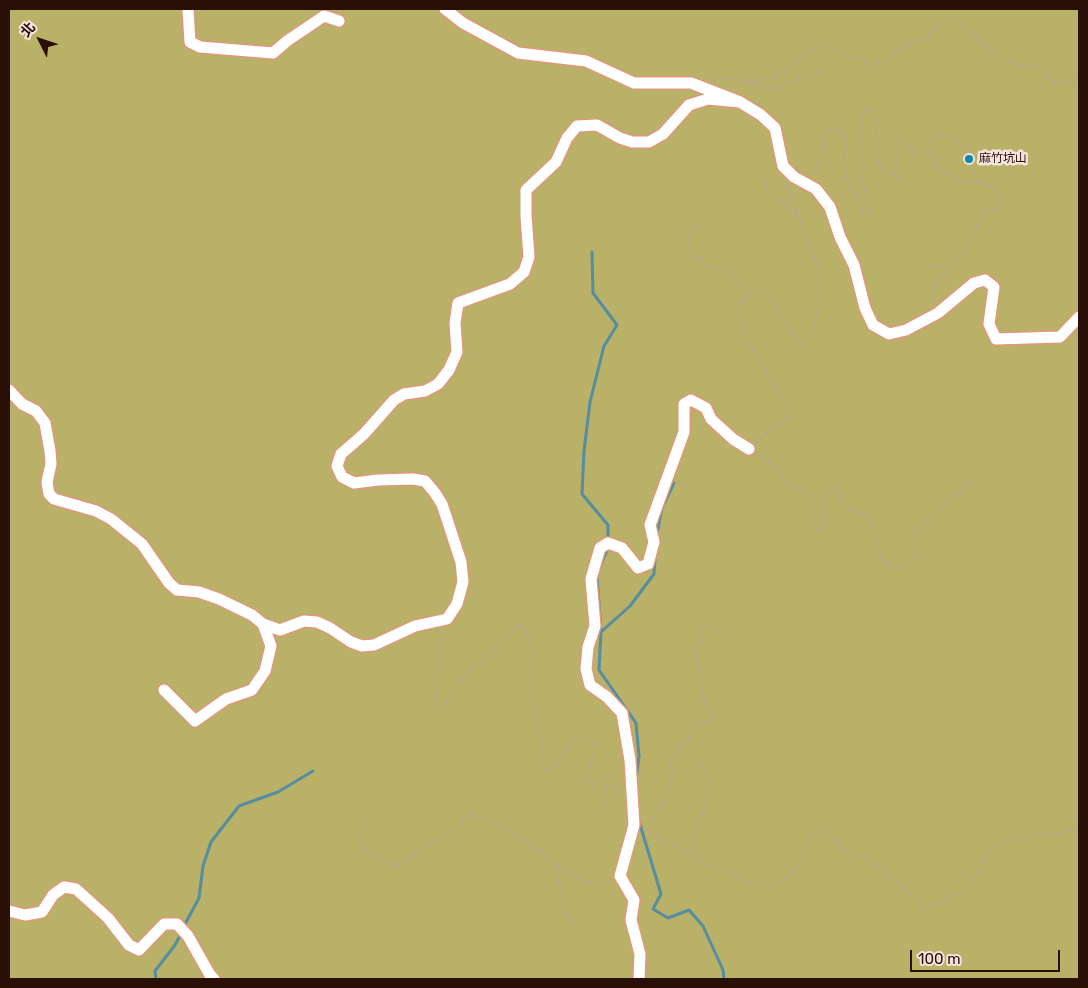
<!DOCTYPE html>
<meta charset="utf-8">
<style>
body{margin:0}
#map{position:relative;width:1088px;height:988px;overflow:hidden;background:#f4e4de;font-family:Rubik,"Noto Sans TC",sans-serif}
canvas{display:block}
.frame{position:absolute;inset:0;border:10px solid #290f05;pointer-events:none}
.north{position:absolute;left:15px;top:15px;width:50px;height:50px;-webkit-text-stroke:4px #f4e4de;paint-order:stroke;rotate:311deg;font-size:14px;font-weight:700;line-height:20px;text-align:center;color:#290f05}
.north::after{content:'';display:block;margin:auto;width:18px;height:22px;background:#290f05;clip-path:polygon(50% 0,100% 100%,50% 72%,0 100%)}
.scale{position:absolute;left:910px;top:950px;width:150px;height:22px;box-sizing:border-box;border:2px solid #290f05;border-top:0;padding-left:6px;font-size:15px;line-height:18px;white-space:nowrap;color:#290f05;-webkit-text-stroke:4px #f4e4de;paint-order:stroke}
</style>
<div id="map">
<canvas width="1088" height="988"></canvas>
<div class="frame"></div>
<div class="north">北</div>
<div class="scale">100 m</div>
</div>
<script>
const context = document.querySelector('canvas').getContext('2d');
context.lineJoin = 'round';
function paint(path, color) {
  context.fillStyle = color;
  context.fill(path, 'evenodd');
}
function toPath(rows) {
  const path = new Path2D();
  for (const r of rows) {
    path.moveTo(r[0], r[1]);
    for (let i = 2; i < r.length; i += 2) path.lineTo(r[i], r[i + 1]);
  }
  return path;
}
function trace(path, color, width, dash) {
  context.strokeStyle = color;
  context.lineWidth = width;
  context.lineCap = dash ? 'butt' : 'round';
  context.setLineDash(dash || []);
  context.stroke(path);
}
function drawText(font, color, halo, rows, align = 'center') {
  context.font = font + ' Rubik,"Noto Sans TC",sans-serif';
  context.lineWidth = 5;
  context.setLineDash([]);
  context.textBaseline = 'middle';
  context.strokeStyle = halo;
  context.fillStyle = color;
  for (const [text, x, y, turn = 0] of rows) {
    context.save();
    context.translate(x, y);
    context.rotate((+turn || 0) * Math.PI / 180);
    context.textAlign = isNaN(turn) ? turn : align;
    if (halo) context.strokeText(text, 0, 0);
    context.fillText(text, 0, 0);
    context.restore();
  }
}
paint(toPath([
 [9,9,1079,9,1079,979,9,979]
]), '#b9b167');
trace(toPath([
 [592,252,593,293,617,325,604,346,590,402,584,451,582,494,608,525,608,542],
 [657,534,662,508,674,483],
 [600,567,608,548],
 [597,575,601,632,599,670,636,723,639,756,636,780],
 [602,631,630,606,654,574,655,558],
 [639,821,661,894,653,909,668,918,689,910,703,926,723,970,724,979],
 [184,926,199,898,203,866,211,842,239,806,278,792,313,771],
 [156,979,155,971,175,945,182,932]
]), '#568da0', 3);
const minor = toPath([
 [188,9,190,42,200,47,273,53,287,41,324,16,339,21],
 [445,9,463,23,518,53,586,61,634,83,691,83,740,102,761,115,775,128,783,166,794,177,816,189,830,207,840,237,854,265,865,308,873,325,889,334,906,330,938,313,974,283,985,280,994,287,989,324,996,339,1060,337,1079,317],
 [9,390,22,404,36,411,45,423,50,451,51,464,47,482,49,494,54,499,96,511,111,519,142,544,169,583,177,590,199,592,219,599,252,615,263,624,280,630,304,621,317,622,330,628,351,642,362,646,374,645,415,626,447,619,457,604,463,582,461,562,442,504,435,493,425,481,413,479,378,480,354,483,342,477,337,466,341,454,364,434,394,400,404,394,425,391,438,384,449,370,457,352,455,323,458,303,510,284,524,272,529,257,526,216,526,190,556,162,567,138,577,126,597,125,620,138,632,142,649,142,663,134,689,105,708,99,740,102],
 [164,690,195,721,226,699,252,690,265,671,271,646,263,624],
 [9,911,25,915,42,912,53,895,64,887,76,889,108,918,129,945,139,950,164,924,177,924,188,936,210,975,214,979],
 [639,979,640,954,631,920,634,900,620,876,634,825,630,760,622,713,607,697,590,685,586,669,588,647,595,626,591,579,600,548,608,543,622,548,638,568,648,564,654,542,650,525,684,432,684,404,691,400,706,408,711,419,733,439,749,449]
]);
trace(minor, '#e0987b', 14);
trace(toPath([
 [714,80,734,78,749,81,771,79,801,59,816,47,826,43,840,54,851,58,862,58,867,63,875,65,888,59,898,49,925,38,942,24,949,21,958,22,990,50,1018,65,1038,67,1056,82,1063,85,1079,77],
 [749,81,759,87,778,88,807,75,830,71],
 [813,174,821,157,824,135,829,127,841,131,846,139,844,163,849,185,863,214,869,215,870,208,860,175,859,167,859,150,864,110,870,109,875,112,878,165,900,178,897,159,898,136,915,153,931,155],
 [763,180,768,190,797,215],
 [697,229,691,233,688,244,692,254,710,268,725,268,735,282,752,292],
 [932,267,942,267,951,264],
 [936,302,931,300,936,285,962,251,985,212,997,209,1000,198,996,191,989,185,981,182,962,182,953,179,939,169,931,155,931,137,936,134,950,137,964,145,971,157,975,174,981,182],
 [755,443,789,415,787,403,748,344,742,324,740,305,752,292,770,297,776,310,794,339,806,347,812,334,819,306,820,271,810,248,786,183],
 [757,454,776,467,790,487,804,490,810,498,813,527,825,532,823,503,826,491,833,487,839,491,842,501,849,508,867,516,873,523,875,546,883,559,892,566,901,567,909,564,915,556,917,548,913,533,974,479],
 [443,631,439,647,435,697,436,709,444,705,463,677,488,656,518,624,524,628,527,634,533,670,531,689,535,715,543,743,540,758,542,770,551,771,573,743,581,739,597,743,586,779,590,786,606,775,613,779,612,785,622,796],
 [602,806,606,786,612,785],
 [365,819,358,838,374,857,394,867,441,838,470,814,492,821,532,845,558,867,575,878,598,885,611,880],
 [648,831,664,800,672,775,671,760,700,722,713,721,703,700,698,662,695,647,701,641,699,634,701,628,707,626,736,636],
 [644,832,648,831,669,846,690,852,708,866,732,873,757,885,775,885,794,872,802,861,807,841,812,834,821,831,832,836,844,850,875,863,926,908,955,896,973,884,991,847,1006,840,1035,835,1057,834,1069,830,1079,832],
 [690,852,706,802,709,786,702,763],
 [558,867,558,879,565,913,574,928]
]), '#b6a39c', 2, [2.5, 4]);
trace(minor, '#fff', 11);
for (const [x, y, r, color] of [
 [969,159,5,"#0689aa"]
]) {
  const dot = new Path2D();
  dot.arc(x, y, r, 0, 2 * Math.PI);
  context.fillStyle = color;
  context.fill(dot);
  trace(dot, '#f4e4de', 2);
}
drawText('12px', '#290f05', '#f4e4de', [
 ["麻竹坑山",979,159]
], 'left');
</script>
